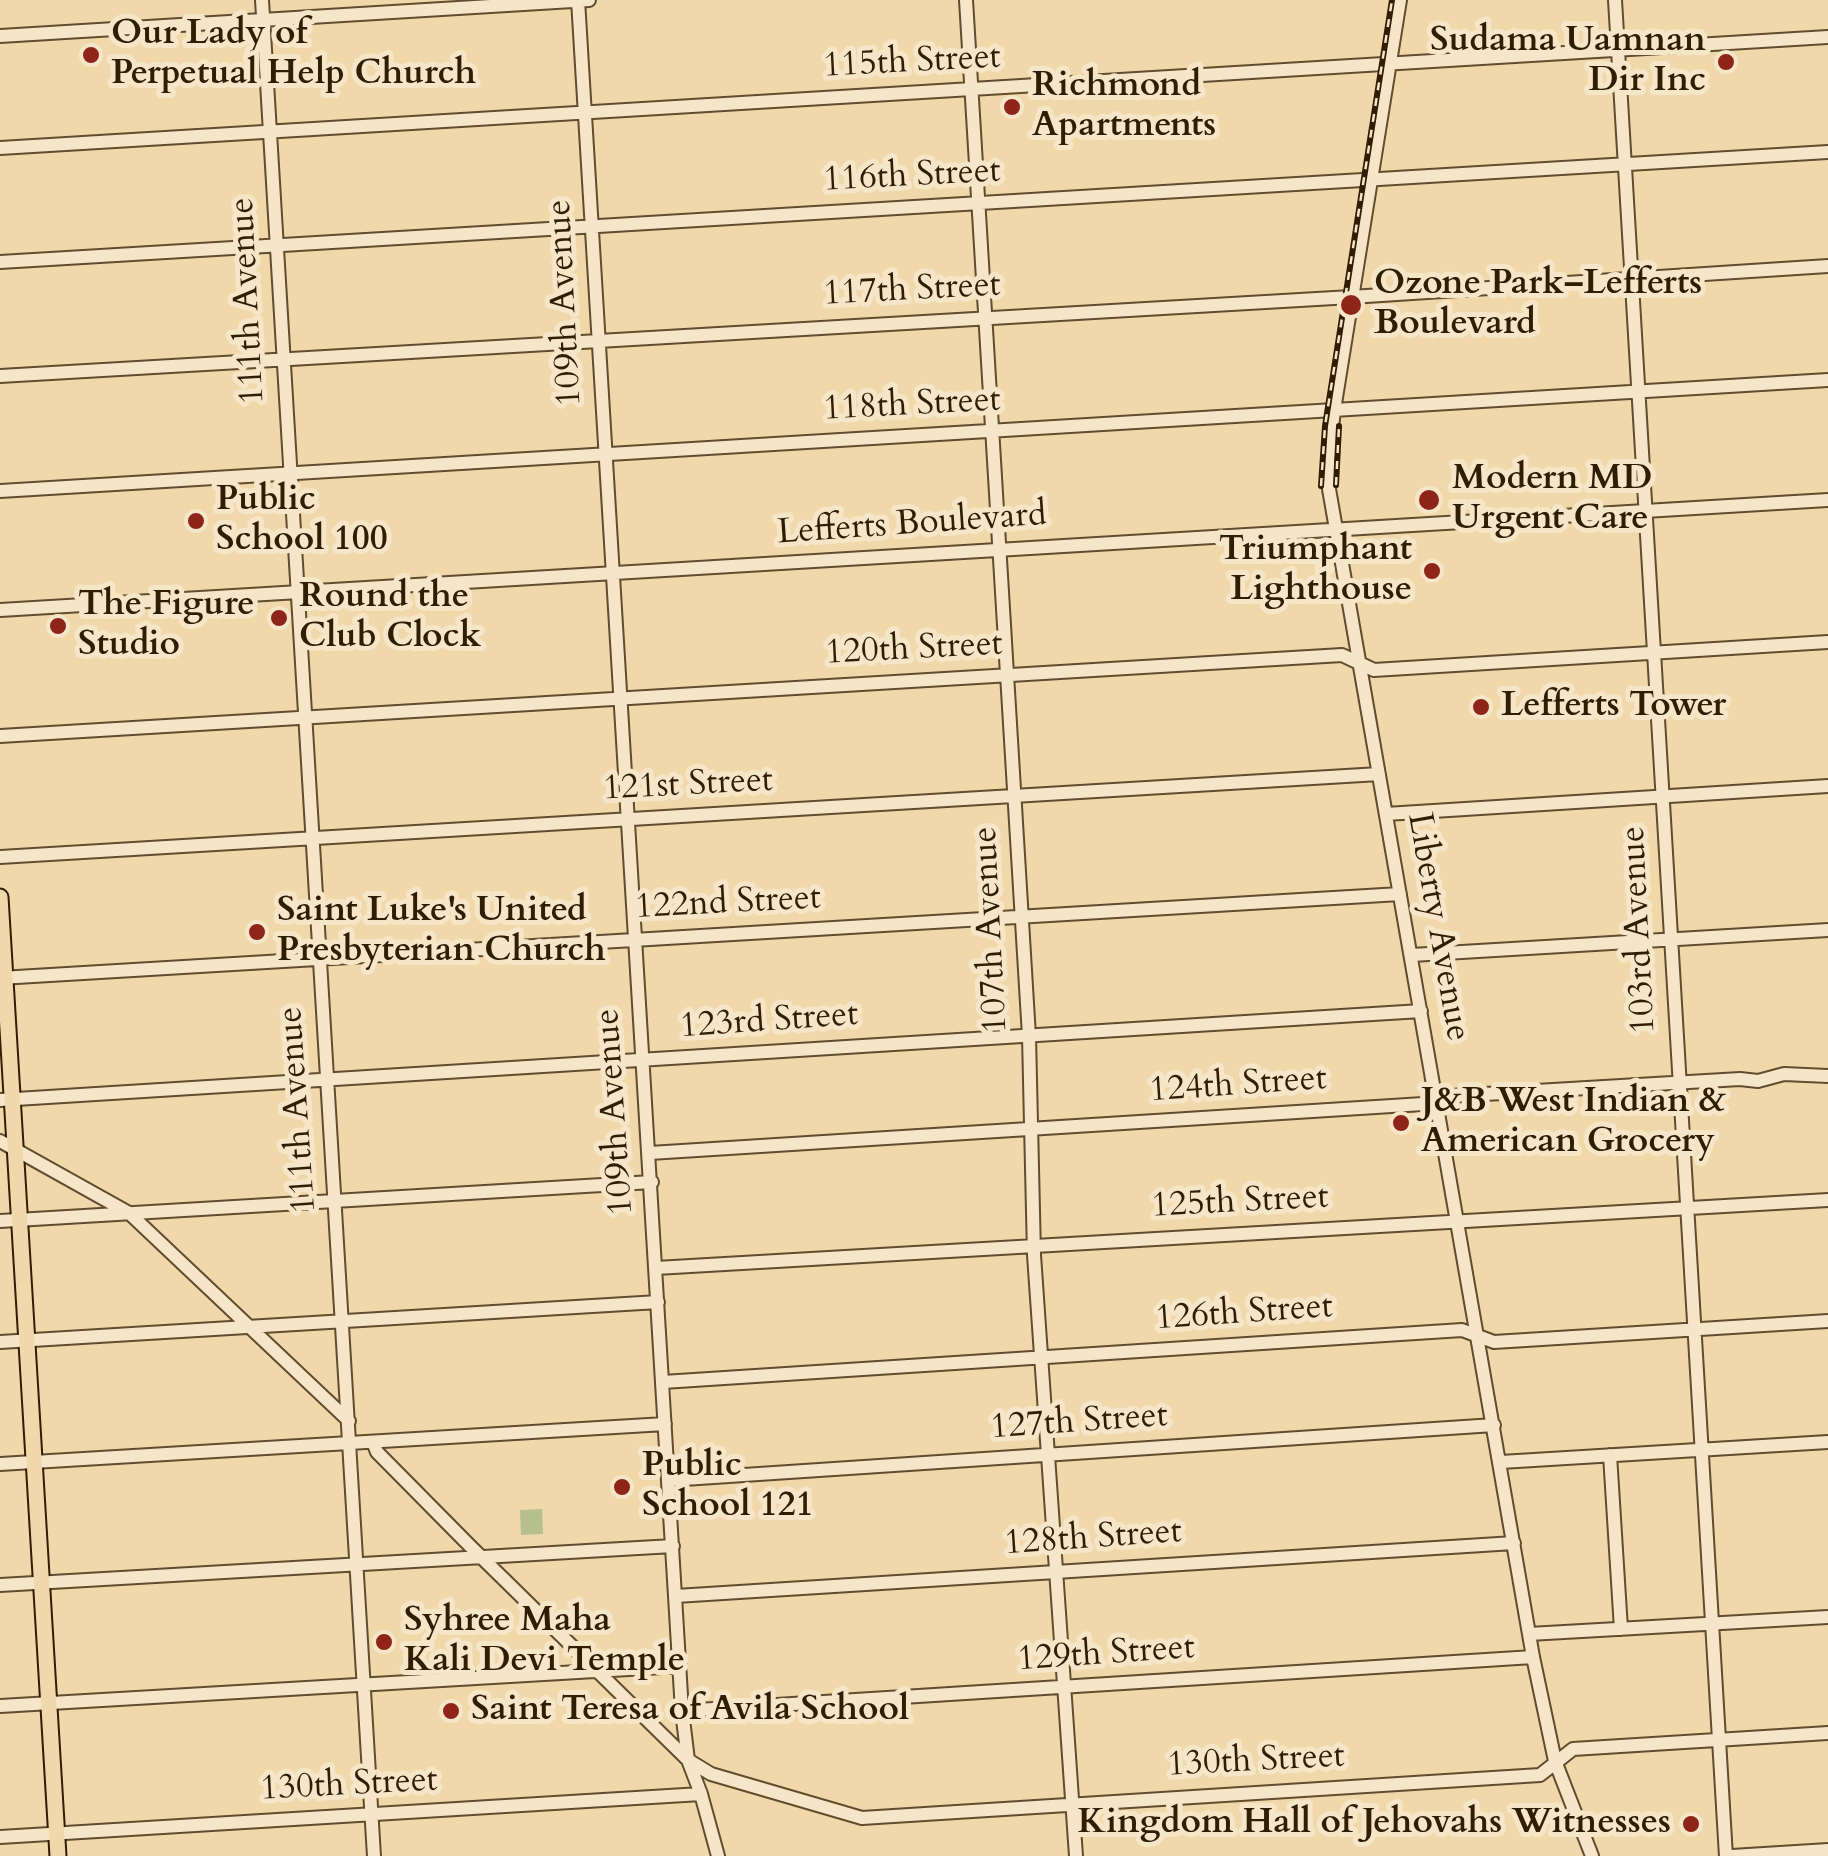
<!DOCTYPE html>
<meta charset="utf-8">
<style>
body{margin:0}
canvas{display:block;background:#f0d8ab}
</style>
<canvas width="1828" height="1856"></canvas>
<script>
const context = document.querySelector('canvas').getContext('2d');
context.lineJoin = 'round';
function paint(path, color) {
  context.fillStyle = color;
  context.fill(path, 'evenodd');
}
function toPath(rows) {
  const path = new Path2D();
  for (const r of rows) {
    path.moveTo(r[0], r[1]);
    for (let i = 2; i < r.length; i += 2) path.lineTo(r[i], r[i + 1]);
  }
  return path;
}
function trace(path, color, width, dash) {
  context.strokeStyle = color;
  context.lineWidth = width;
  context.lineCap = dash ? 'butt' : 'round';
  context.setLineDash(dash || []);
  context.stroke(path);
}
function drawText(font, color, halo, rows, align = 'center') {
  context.font = font + ' Cardo,serif';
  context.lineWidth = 10;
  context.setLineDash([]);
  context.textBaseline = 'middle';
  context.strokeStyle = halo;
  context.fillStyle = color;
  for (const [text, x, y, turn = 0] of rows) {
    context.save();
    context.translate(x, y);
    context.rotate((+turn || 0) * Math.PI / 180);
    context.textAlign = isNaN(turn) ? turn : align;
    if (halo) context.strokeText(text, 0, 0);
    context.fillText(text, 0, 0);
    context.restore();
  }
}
paint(toPath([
 [542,1509,543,1534,521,1535,520,1510]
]), '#b5c08d');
const minor = toPath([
 [262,0,374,1856],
 [578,0,682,1711,688,1760,701,1794,718,1856],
 [966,0,1029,1036,1034,1255,1076,1856],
 [1400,0,1334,410,1328,463,1329,489,1533,1657,1555,1761,1592,1856],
 [1615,0,1726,1856],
 [0,36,589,0],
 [0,148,1828,37],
 [0,262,1828,152],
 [0,376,1351,297,1828,266],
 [0,491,1828,380],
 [0,610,1828,500],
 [0,736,1342,655,1374,670,1828,642],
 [1386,814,1828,786],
 [0,857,1379,774],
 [1412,955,1828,930],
 [0,978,1400,894],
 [0,1100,1421,1011],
 [0,1141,129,1213,349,1421],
 [650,1153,1423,1104,1451,1096,1740,1079,1758,1081,1784,1074,1828,1076],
 [0,1221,652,1182],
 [656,1268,1828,1200],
 [0,1342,658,1302],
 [663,1382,1462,1330,1494,1342,1828,1321],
 [373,1442,377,1452,471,1547,688,1760,711,1774,862,1818,1540,1775,1573,1749,1828,1733],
 [1610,1455,1621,1629],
 [1501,1462,1828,1442],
 [0,1464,665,1424],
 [669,1480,1494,1425],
 [0,1585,673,1546],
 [676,1596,1514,1543],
 [1529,1634,1828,1617],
 [0,1706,680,1666],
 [682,1711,1533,1657],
 [0,1837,701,1794],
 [1732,1856,1828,1850]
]);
const major = toPath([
 [0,897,58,1856]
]);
trace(minor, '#614c2e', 16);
trace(major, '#311d04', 19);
trace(minor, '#f5e6c8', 12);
trace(major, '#f0d8ab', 15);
const rail = toPath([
 [1336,485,1339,426],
 [1321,486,1325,426,1392,0]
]);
trace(rail, '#311d04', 6);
trace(rail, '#f5e6c8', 2.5, [8]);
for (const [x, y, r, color] of [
 [91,55,10,"#8f2418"],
 [1726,62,10,"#8f2418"],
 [1012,107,10,"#8f2418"],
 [1351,305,12,"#8f2418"],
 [1429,500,12,"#8f2418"],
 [196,521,10,"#8f2418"],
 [1432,571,10,"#8f2418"],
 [279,618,10,"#8f2418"],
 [58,626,10,"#8f2418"],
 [1481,707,10,"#8f2418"],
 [257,932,10,"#8f2418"],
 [1401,1123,10,"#8f2418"],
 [622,1487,10,"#8f2418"],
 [384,1642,10,"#8f2418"],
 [451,1711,10,"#8f2418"],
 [1691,1824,10,"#8f2418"]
]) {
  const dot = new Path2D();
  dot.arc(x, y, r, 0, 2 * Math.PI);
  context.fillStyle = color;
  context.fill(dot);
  trace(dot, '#f5e6c8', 4);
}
drawText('bold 35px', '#311d04', '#f5e6c8', [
 ["Our Lady of",111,35],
 ["Perpetual Help Church",111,75],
 ["Sudama Uamnan",1706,42,"right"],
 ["Dir Inc",1706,82,"right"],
 ["Richmond",1032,87],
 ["Apartments",1032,127],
 ["Ozone Park–Lefferts",1374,285],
 ["Boulevard",1374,325],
 ["Modern MD",1452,480],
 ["Urgent Care",1452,520],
 ["Public",216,501],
 ["School 100",216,541],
 ["Triumphant",1412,551,"right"],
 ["Lighthouse",1412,591,"right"],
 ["Round the",299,598],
 ["Club Clock",299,638],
 ["The Figure",78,606],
 ["Studio",78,646],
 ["Lefferts Tower",1501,707],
 ["Saint Luke's United",277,912],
 ["Presbyterian Church",277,952],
 ["J&B West Indian &",1421,1103],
 ["American Grocery",1421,1143],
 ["Public",642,1467],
 ["School 121",642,1507],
 ["Syhree Maha",404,1622],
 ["Kali Devi Temple",404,1662],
 ["Saint Teresa of Avila School",471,1711],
 ["Kingdom Hall of Jehovahs Witnesses",1671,1824,"right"]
], 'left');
drawText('35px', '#311d04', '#f5e6c8', [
 ["115th Street",912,63,-3],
 ["116th Street",912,177,-3],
 ["117th Street",912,291,-3],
 ["111th Avenue",249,301,-93],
 ["109th Avenue",566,303,-93],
 ["118th Street",912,406,-3],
 ["Lefferts Boulevard",912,525,-4],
 ["120th Street",914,650,-3],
 ["121st Street",688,786,-3],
 ["122nd Street",728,904,-3],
 ["Liberty Avenue",1437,927,80],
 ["107th Avenue",992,930,-93],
 ["103rd Avenue",1640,930,-93],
 ["123rd Street",769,1022,-4],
 ["124th Street",1238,1086,-4],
 ["111th Avenue",299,1110,-94],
 ["109th Avenue",616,1112,-94],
 ["125th Street",1240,1203,-3],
 ["126th Street",1244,1314,-4],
 ["127th Street",1079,1423,-4],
 ["128th Street",1093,1539,-4],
 ["129th Street",1106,1655,-4],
 ["130th Street",1256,1762,-3],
 ["130th Street",349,1786,-3]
]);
</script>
